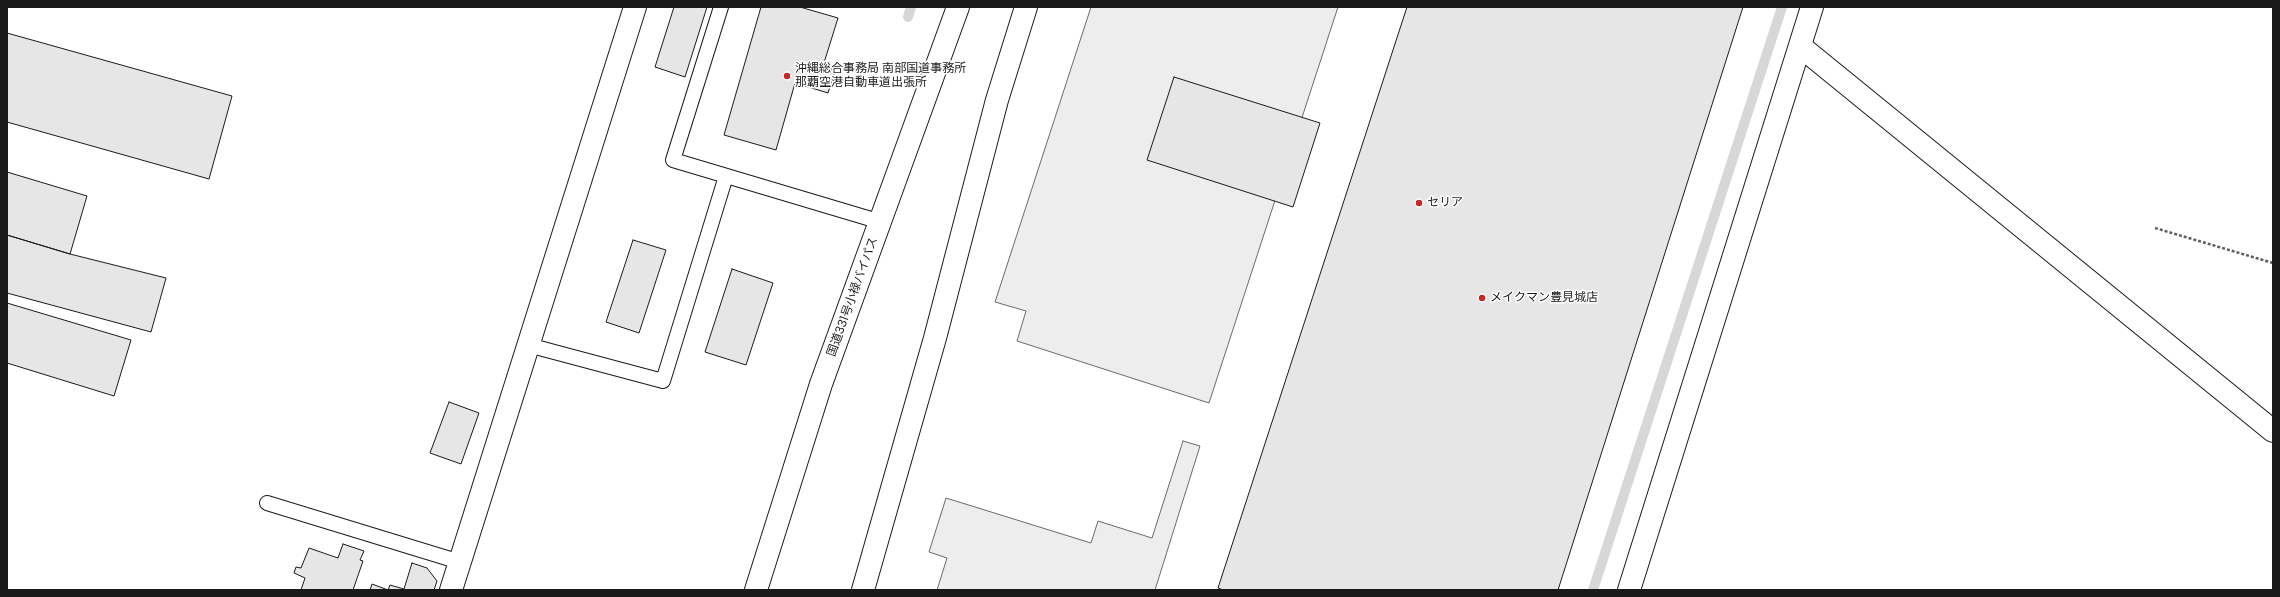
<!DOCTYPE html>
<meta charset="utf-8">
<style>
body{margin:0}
#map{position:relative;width:2280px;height:597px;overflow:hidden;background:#fff;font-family:Poppins,sans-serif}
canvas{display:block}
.frame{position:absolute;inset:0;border:8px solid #1a1a1a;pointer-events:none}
</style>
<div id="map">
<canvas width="2280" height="597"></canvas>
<div class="frame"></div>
</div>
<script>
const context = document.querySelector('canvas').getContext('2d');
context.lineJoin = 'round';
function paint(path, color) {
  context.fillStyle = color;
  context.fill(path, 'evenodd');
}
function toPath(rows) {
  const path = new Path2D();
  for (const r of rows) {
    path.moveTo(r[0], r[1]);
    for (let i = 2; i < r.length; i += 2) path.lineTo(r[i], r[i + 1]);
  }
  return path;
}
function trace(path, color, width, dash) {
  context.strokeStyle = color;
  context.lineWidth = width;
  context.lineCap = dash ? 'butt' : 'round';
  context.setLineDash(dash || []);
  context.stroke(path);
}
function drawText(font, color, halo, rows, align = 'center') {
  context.font = font + ' Poppins,"Noto Sans JP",sans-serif';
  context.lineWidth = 3;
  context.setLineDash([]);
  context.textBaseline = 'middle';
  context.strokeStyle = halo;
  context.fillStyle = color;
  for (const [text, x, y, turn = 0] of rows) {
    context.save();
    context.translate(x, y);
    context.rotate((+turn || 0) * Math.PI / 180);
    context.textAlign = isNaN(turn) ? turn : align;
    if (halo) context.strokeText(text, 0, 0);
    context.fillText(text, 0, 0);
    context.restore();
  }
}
const built = toPath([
 [1091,7,1338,7,1209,403,1017,341,1026,311,995,302,1091,7],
 [1183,441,1200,446,1155,590,937,590,947,558,929,552,946,498,1091,543,1098,521,1152,538,1183,441]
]);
paint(built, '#ededed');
trace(built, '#6a6a6a', 1);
trace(toPath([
 [908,17,911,7],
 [1593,590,1782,7]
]), '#d7d7d7', 10);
const building = toPath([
 [674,7,707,7,685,77,655,67,674,7],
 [761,7,800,7,838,18,823,66,835,70,828,93,795,83,776,150,724,135,761,7],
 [1407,7,1743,7,1558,590,1223,590,1218,588,1407,7],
 [7,33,232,96,209,179,7,122,7,33],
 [1174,77,1320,123,1293,207,1147,160,1174,77],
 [7,172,87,196,70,254,7,235,7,172],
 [7,235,70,254,166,278,151,332,7,293,7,235],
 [633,240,666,250,639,333,606,322,633,240],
 [732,269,773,283,746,365,705,352,732,269],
 [7,303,131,340,114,396,7,363,7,303],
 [449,402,479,413,461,464,430,453,449,402],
 [343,544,364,551,360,560,363,561,353,590,301,590,305,578,294,573,296,567,301,568,309,548,338,558,343,544],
 [412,563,427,568,437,581,434,590,370,590,372,584,388,590,390,585,404,589,412,563]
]);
paint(building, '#e6e6e6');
trace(building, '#1a1a1a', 1);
const service = toPath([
 [721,7,673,160,881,222],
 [528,345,663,381,726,176],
 [267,503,460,562]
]);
const minor = toPath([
 [1800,46,2273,431],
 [451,590,635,7],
 [1629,590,1812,7]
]);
const trunk = toPath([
 [756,590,821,384,958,7],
 [863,590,935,338,997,100,1026,7]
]);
trace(service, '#1a1a1a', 16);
trace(minor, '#1a1a1a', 24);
trace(trunk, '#1a1a1a', 24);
trace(toPath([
 [2155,228,2273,263]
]), '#5f5f5f', 2.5, [3, 2]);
trace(service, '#fff', 14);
trace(minor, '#fff', 22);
trace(trunk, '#fff', 22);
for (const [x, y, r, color] of [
 [787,76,4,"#c62828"],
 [1419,203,4,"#c62828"],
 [1482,298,4,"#c62828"]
]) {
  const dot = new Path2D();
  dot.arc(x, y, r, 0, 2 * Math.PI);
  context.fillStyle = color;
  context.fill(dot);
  trace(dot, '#fff', 1.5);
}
drawText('12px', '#1a1a1a', '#fff', [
 ["沖縄総合事務局 南部国道事務所",795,69],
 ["那覇空港自動車道出張所",795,83],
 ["セリア",1427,203],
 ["メイクマン豊見城店",1490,298]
], 'left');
drawText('12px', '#1a1a1a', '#fff', [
 ["国道331号小禄バイパス",853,297,-70]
]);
</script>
